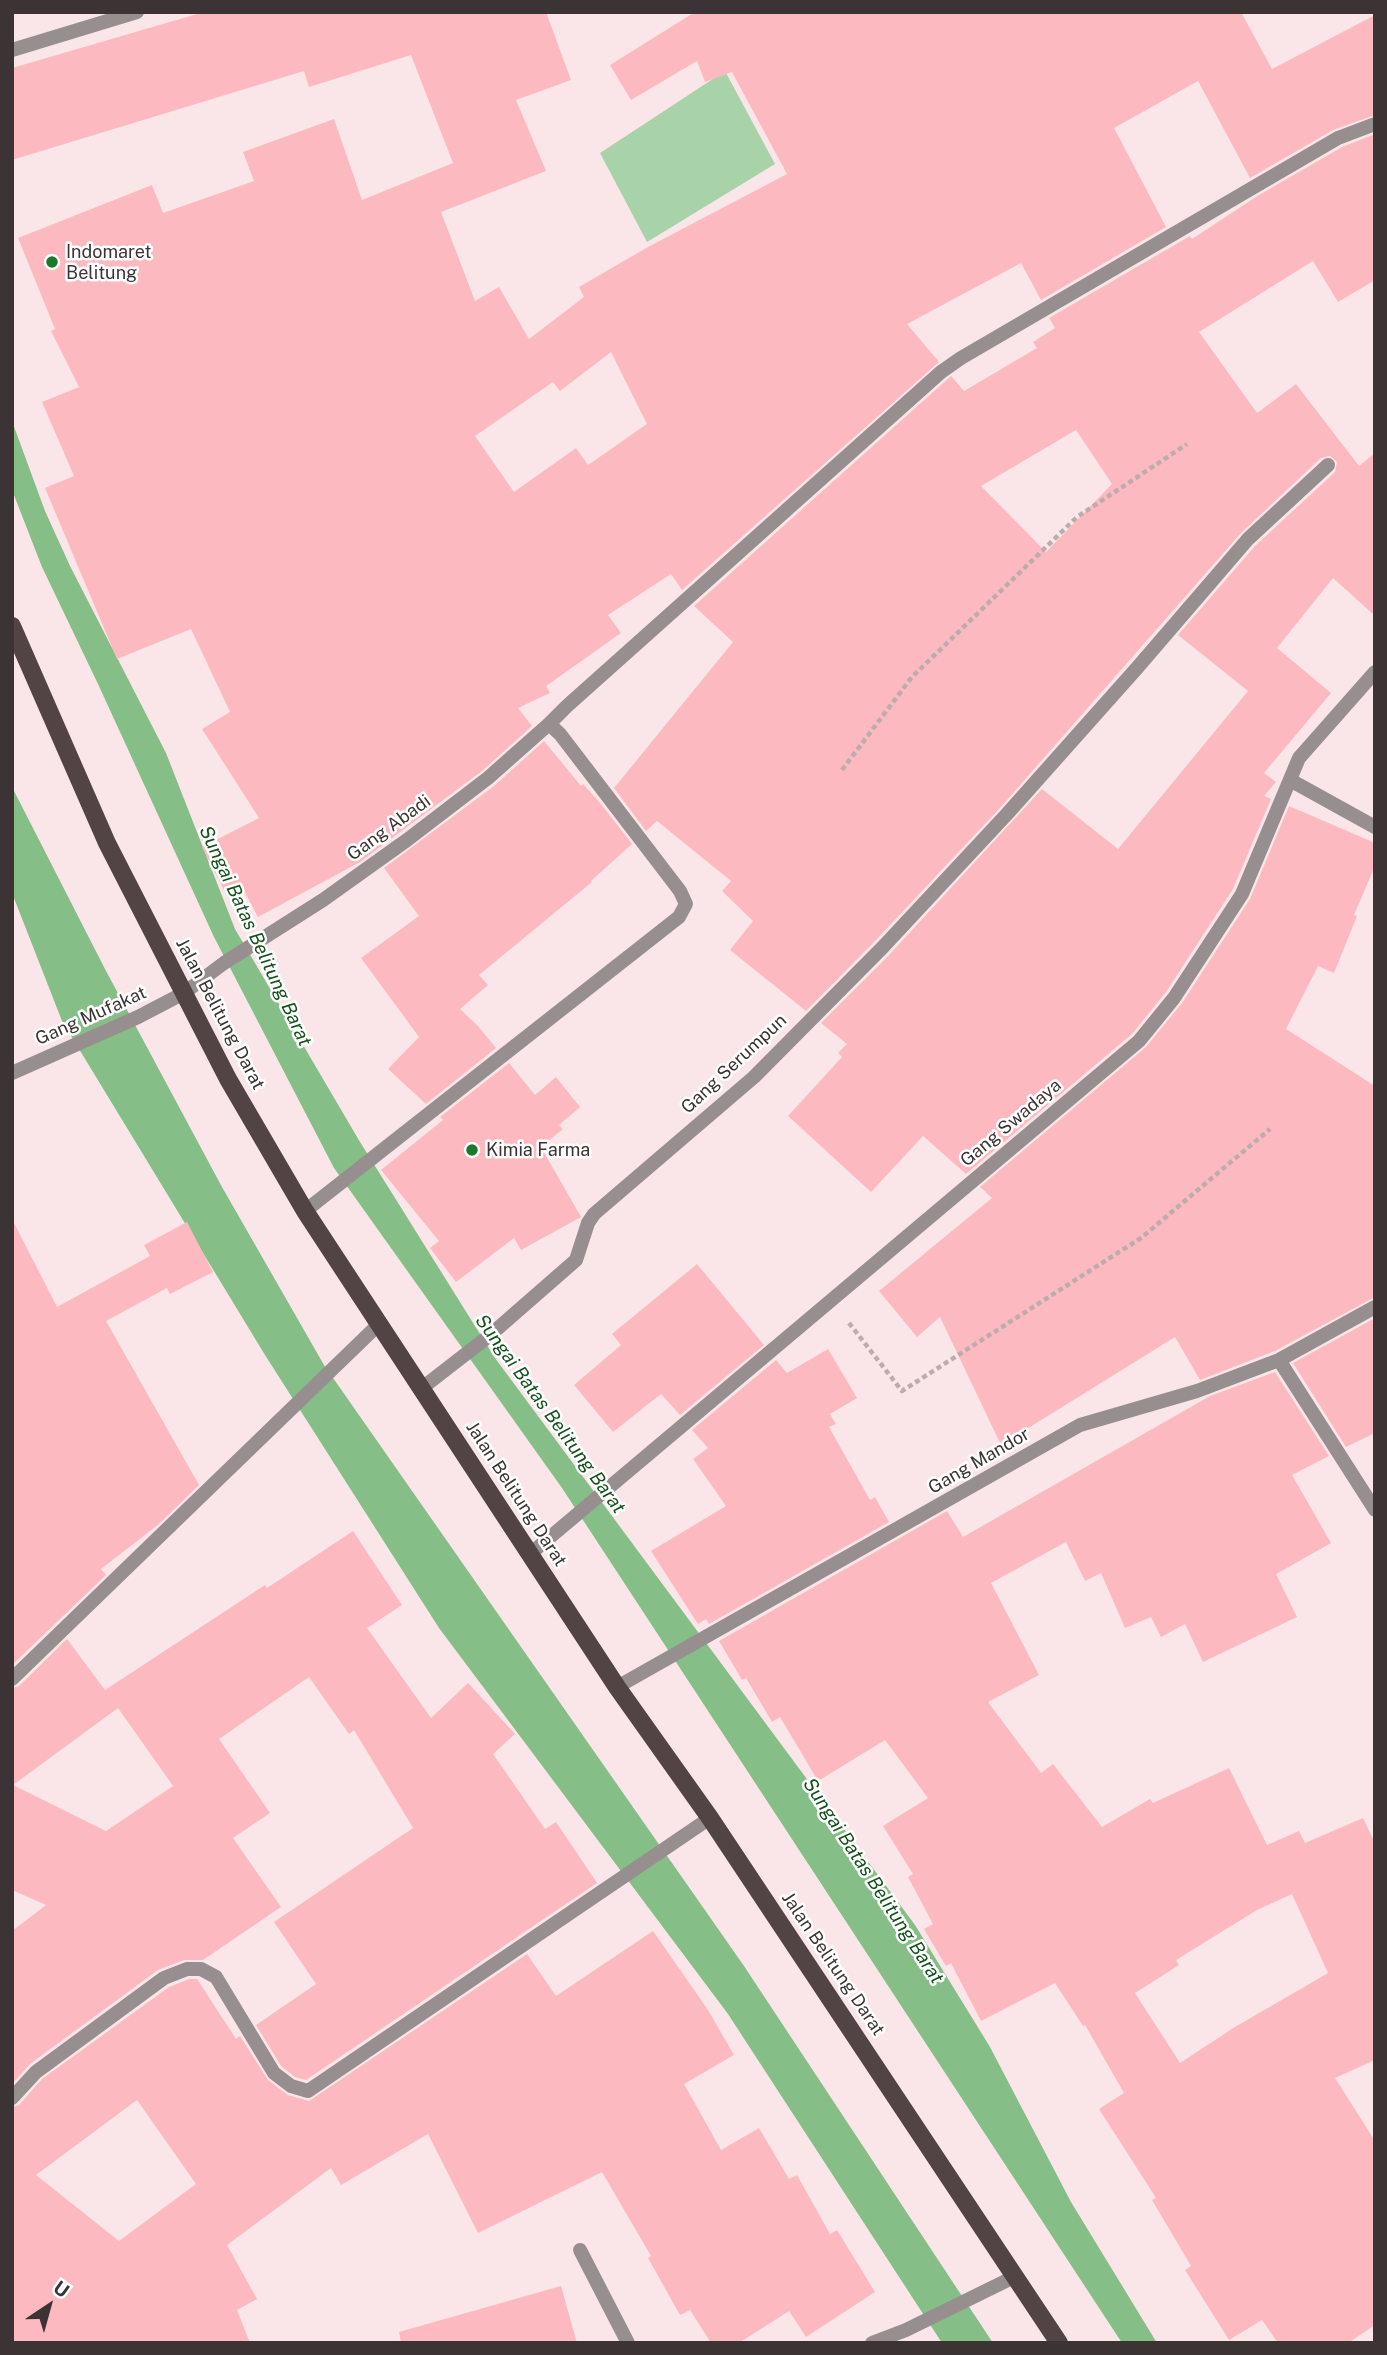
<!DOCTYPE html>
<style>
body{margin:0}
#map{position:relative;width:1387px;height:2355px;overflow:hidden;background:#fae6e8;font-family:"Public Sans",sans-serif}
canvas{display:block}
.frame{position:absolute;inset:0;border:14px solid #3b3334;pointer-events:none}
.north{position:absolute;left:14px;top:2271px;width:70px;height:70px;-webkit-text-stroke:5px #fff;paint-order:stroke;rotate:36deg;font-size:19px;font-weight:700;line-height:28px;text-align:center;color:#3b3334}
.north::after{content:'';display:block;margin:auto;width:24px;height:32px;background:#3b3334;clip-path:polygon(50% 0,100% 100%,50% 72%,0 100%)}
</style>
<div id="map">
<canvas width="1387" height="2355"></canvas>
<div class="frame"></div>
<div class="north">U</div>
</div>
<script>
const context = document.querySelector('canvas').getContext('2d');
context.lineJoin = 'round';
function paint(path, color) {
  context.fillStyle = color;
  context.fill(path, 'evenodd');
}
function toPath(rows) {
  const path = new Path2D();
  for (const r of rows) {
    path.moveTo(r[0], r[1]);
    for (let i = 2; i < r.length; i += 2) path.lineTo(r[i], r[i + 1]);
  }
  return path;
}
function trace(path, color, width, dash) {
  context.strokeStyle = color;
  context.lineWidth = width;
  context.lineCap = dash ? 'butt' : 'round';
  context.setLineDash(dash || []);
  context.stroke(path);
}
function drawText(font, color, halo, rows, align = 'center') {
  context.font = font + ' "Public Sans",sans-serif';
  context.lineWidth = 5;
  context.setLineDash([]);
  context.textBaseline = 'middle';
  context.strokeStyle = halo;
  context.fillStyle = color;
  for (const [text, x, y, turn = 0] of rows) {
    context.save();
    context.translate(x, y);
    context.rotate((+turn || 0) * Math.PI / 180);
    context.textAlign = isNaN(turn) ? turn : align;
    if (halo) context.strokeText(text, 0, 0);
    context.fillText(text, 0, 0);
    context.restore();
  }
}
paint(toPath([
 [725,71,775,164,647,242,600,153]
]), '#a8d3a9');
paint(toPath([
 [12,421,45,511,70,566,166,753,235,929,360,1142,495,1358,915,1925,990,2047,1071,2202,1157,2343,1122,2343,562,1488,334,1168,214,937,98,684,42,567,12,490],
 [12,787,105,969,222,1187,324,1365,744,1966,993,2343,942,2343,728,2014,439,1628,265,1355,62,1021,12,893]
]), '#85be87');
paint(toPath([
 [204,12,546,12,571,80,516,100,546,171,441,212,475,301,499,287,529,339,584,297,579,287,648,247,787,174,732,72,705,82,697,61,631,100,610,65,695,12,1241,12,1272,69,1375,15,1375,115,1333,130,1250,178,1198,81,1114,128,1166,227,1041,300,1021,263,907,324,939,362,682,590,671,574,608,615,621,633,546,686,550,693,518,708,532,726,482,771,360,862,258,917,242,887,226,894,202,847,259,818,202,729,230,712,191,629,117,659,45,488,74,476,42,402,79,387,51,331,55,329,18,238,152,185,163,213,254,181,243,152,334,119,362,200,453,163,411,55,309,87,304,71,12,160,12,68],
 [611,352,647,424,588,465,576,448,514,492,475,436,553,382,560,391],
 [1375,134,1375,280,1338,302,1313,261,1199,332,1257,413,1296,384,1359,466,1375,453,1375,616,1333,578,1277,648,1331,693,1264,773,1276,782,1264,796,1271,799,1233,889,1166,992,1132,1034,966,1174,923,1136,871,1192,788,1116,842,1057,838,1053,847,1044,821,1023,890,954,1042,789,1118,849,1248,691,1178,635,1255,546,1335,472,1337,462,1330,456,1321,458,1241,533,1000,808,876,940,806,1011,730,950,753,921,722,891,731,881,657,821,646,831,614,788,733,642,694,606,951,376,964,391,1037,348,1033,342,1055,328,1049,318,1190,236,1192,239,1259,195,1342,147],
 [1076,430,1112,484,1046,552,981,486],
 [544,741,581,786,583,784,601,804,632,844,591,881,592,882,479,975,488,985,460,1009,478,1026,496,1048,426,1104,388,1069,419,1037,361,958,419,916,384,868,494,786],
 [1289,806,1375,843,1375,866,1354,915,1357,916,1334,973,1318,966,1286,1029,1375,1086,1375,1297,1275,1351,1200,1380,1175,1337,1001,1445,940,1317,917,1337,879,1291,992,1198,980,1187,1146,1047,1182,1003,1250,899],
 [509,1063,535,1095,556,1077,580,1107,559,1125,563,1129,541,1147,581,1217,521,1250,514,1238,456,1282,430,1248,439,1241,381,1170,443,1120,440,1117],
 [12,1219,57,1307,150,1256,144,1245,187,1222,213,1272,170,1294,167,1288,106,1321,199,1485,159,1524,101,1569,106,1575,12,1665],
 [697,1264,764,1345,680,1415,661,1394,613,1432,574,1385,621,1345,612,1334],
 [1375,1318,1375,1433,1346,1447,1293,1363],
 [828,1349,857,1398,830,1414,836,1424,829,1427,870,1500,875,1497,889,1522,709,1624,706,1619,698,1624,651,1551,726,1506,693,1459,708,1448,692,1430,776,1360,787,1373],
 [1275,1372,1329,1456,1292,1475,1331,1543,1276,1574,1297,1617,1203,1662,1185,1624,1161,1637,1151,1617,1125,1628,1101,1573,1085,1581,1066,1542,991,1583,1039,1675,988,1702,1041,1773,1053,1764,1102,1827,1150,1799,1153,1803,1229,1768,1267,1845,1299,1831,1305,1843,1363,1818,1375,1843,1375,2060,1335,2078,1375,2141,1375,2325,1348,2343,1278,2343,1262,2320,1229,2340,1185,2270,1191,2266,1152,2200,1156,2198,1099,2109,1124,2093,1085,2025,1083,2026,1055,1983,981,2021,951,1963,946,1966,924,1929,933,1924,908,1877,913,1874,883,1826,928,1798,885,1740,818,1781,780,1717,772,1722,746,1678,742,1680,719,1641,947,1511,963,1537,1210,1396],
 [1292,1894,1328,1973,1235,2027,1180,2063,1135,1993,1179,1965,1176,1960,1257,1910],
 [353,1531,402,1605,367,1628,431,1718,468,1683,515,1734,493,1754,545,1829,556,1822,597,1883,306,2080,295,2077,281,2066,256,2025,316,1984,274,1922,413,1828,354,1730,349,1734,309,1677,219,1739,270,1813,233,1838,281,1907,203,1960,184,1960,158,1970,30,2064,12,2084,12,1931,46,1905,12,1890,12,1688,19,1686,67,1639,105,1690,265,1585,267,1588],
 [118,1708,173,1786,106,1831,13,1785],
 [653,1931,708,2010,734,2055,684,2084,721,2150,759,2128,789,2179,797,2175,830,2234,837,2230,875,2292,806,2337,789,2311,739,2343,711,2343,690,2310,680,2315,648,2258,651,2256,602,2172,478,2233,428,2134,341,2185,331,2168,227,2245,257,2299,237,2310,250,2343,12,2343,12,2107,19,2105,42,2079,169,1987,189,1979,197,1979,236,2039,240,2036,268,2080,288,2095,309,2101,527,1954,556,1996],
 [137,2100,196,2184,119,2241,36,2175],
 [561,2286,577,2343,401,2343,399,2332]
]), '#fdb9c0');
trace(toPath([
 [842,770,912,677,1077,517,1187,444],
 [849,1323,902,1391,1141,1238,1270,1129]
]), '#bcacad', 4.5, [5, 3.5]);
trace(toPath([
 [12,50,137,12],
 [1290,780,1375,827],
 [12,1073,138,1017,184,993,224,963,323,900,407,840,488,778,549,724],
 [305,1211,679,917,686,904,680,891,560,734,549,724,567,706,941,372,961,358,1338,138,1375,124],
 [1279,1360,1375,1510],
 [422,1388,489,1336,576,1260,588,1223,594,1214,754,1077,883,947,1007,814,1137,668,1248,539,1328,465],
 [530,1554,1139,1041,1174,998,1242,894,1299,758,1375,672],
 [12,1679,378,1325],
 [617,1687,1080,1425,1197,1391,1279,1360,1375,1307],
 [12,2098,36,2072,164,1978,187,1969,201,1969,216,1977,274,2073,291,2086,308,2091,710,1818],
 [580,2250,628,2343],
 [872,2343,906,2330,1016,2276]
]), '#978f8f', 14);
trace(toPath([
 [12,626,107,843,228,1079,305,1211,617,1687,710,1818,1059,2343]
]), '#524445', 18);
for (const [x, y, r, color] of [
 [52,262,7,"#1b7929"],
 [472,1150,7,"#1b7929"]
]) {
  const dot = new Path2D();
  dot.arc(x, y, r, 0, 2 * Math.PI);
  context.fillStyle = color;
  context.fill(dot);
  trace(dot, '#fff', 2.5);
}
drawText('18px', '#3b3334', '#fff', [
 ["Indomaret",66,252],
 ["Belitung",66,273],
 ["Kimia Farma",486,1150]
], 'left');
drawText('18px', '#3b3334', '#fff', [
 ["Gang Abadi",389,828,-36],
 ["Jalan Belitung Darat",220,1014,62],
 ["Gang Mufakat",91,1016,-24],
 ["Gang Serumpun",734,1064,-43],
 ["Gang Swadaya",1011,1123,-40],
 ["Gang Mandor",979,1461,-30],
 ["Jalan Belitung Darat",516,1494,57],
 ["Jalan Belitung Darat",833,1964,56]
]);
drawText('italic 19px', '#14501c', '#fff', [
 ["Sungai Batas Belitung Barat",255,936,65],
 ["Sungai Batas Belitung Barat",550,1414,54],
 ["Sungai Batas Belitung Barat",873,1881,57]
]);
</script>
